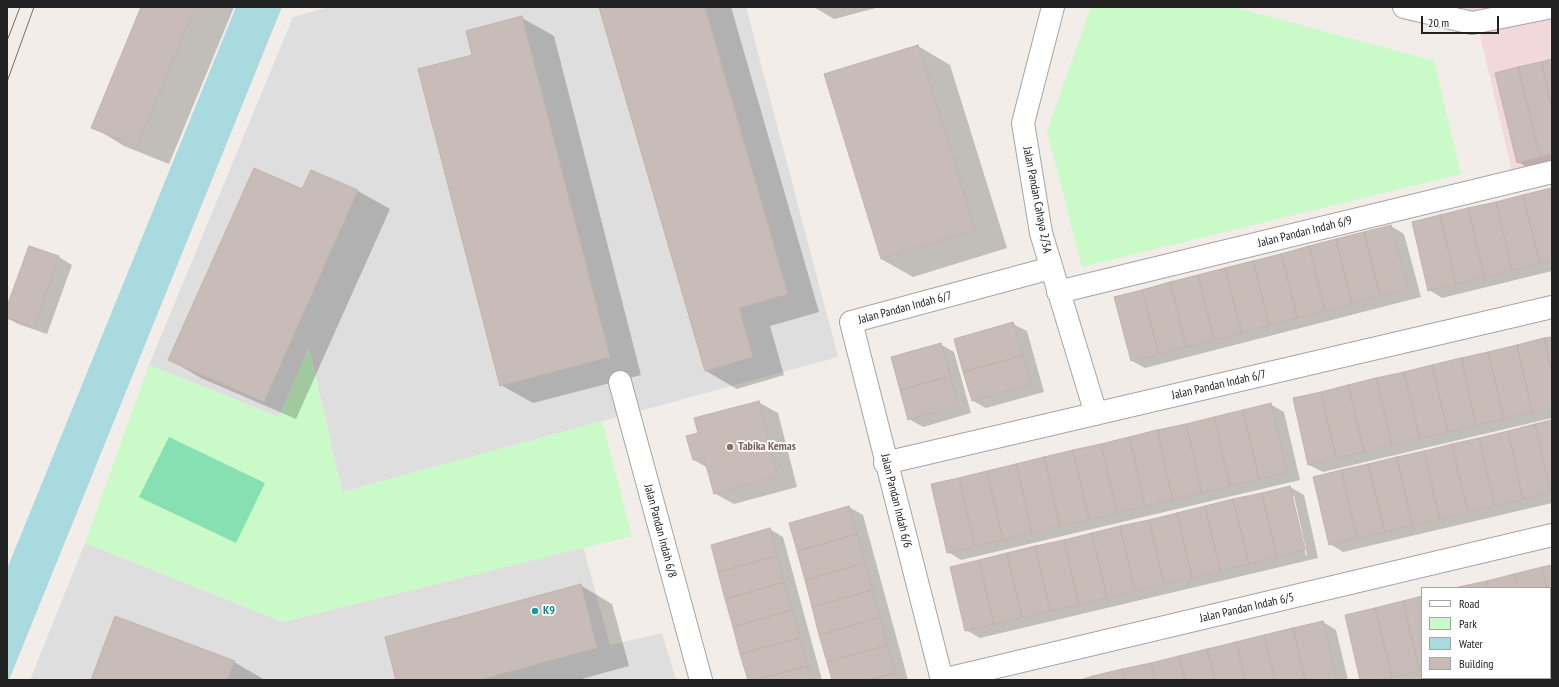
<!DOCTYPE html>
<style>
body{margin:0}
#map{position:relative;width:1559px;height:687px;overflow:hidden;background:#f2ede8;font-family:"PT Sans Narrow",sans-serif}
canvas{display:block}
.frame{position:absolute;inset:0;border:8px solid #212121;pointer-events:none}
.legend{position:absolute;left:1421px;top:587px;width:130px;height:92px;box-sizing:border-box;background:#fff;border:1px solid #a6a6a6;margin:0;padding:5px 7px;list-style:none;font-size:12px;color:#212121}
.legend li{display:flex;align-items:center;gap:8px;height:20px}
.legend b{width:20px;border:1px solid #a6a6a6}
.scale{position:absolute;left:1421px;top:16px;width:78px;height:18px;box-sizing:border-box;border:2px solid #212121;border-top:0;padding-left:5px;font-size:12px;line-height:14px;white-space:nowrap;color:#212121;-webkit-text-stroke:3px #fff;paint-order:stroke}
</style>
<div id="map">
<canvas width="1559" height="687"></canvas>
<div class="frame"></div>
<ul class="legend">
<li><b style="height:5px;background:#fff"></b>Road</li>
<li><b style="height:11px;background:#cafac7"></b>Park</li>
<li><b style="height:11px;background:#a9dadf"></b>Water</li>
<li><b style="height:11px;background:#c7bcb7"></b>Building</li>
</ul>
<div class="scale">20 m</div>
</div>
<script>
const context = document.querySelector('canvas').getContext('2d');
context.lineJoin = 'round';
function paint(path, color) {
  context.fillStyle = color;
  context.fill(path, 'evenodd');
}
function toPath(rows) {
  const path = new Path2D();
  for (const r of rows) {
    path.moveTo(r[0], r[1]);
    for (let i = 2; i < r.length; i += 2) path.lineTo(r[i], r[i + 1]);
  }
  return path;
}
function trace(path, color, width, dash) {
  context.strokeStyle = color;
  context.lineWidth = width;
  context.lineCap = dash ? 'butt' : 'round';
  context.setLineDash(dash || []);
  context.stroke(path);
}
function drawText(font, color, halo, rows, align = 'center') {
  context.font = font + ' "PT Sans Narrow",sans-serif';
  context.lineWidth = 3.5;
  context.setLineDash([]);
  context.textBaseline = 'middle';
  context.strokeStyle = halo;
  context.fillStyle = color;
  for (const [text, x, y, turn = 0] of rows) {
    context.save();
    context.translate(x, y);
    context.rotate((+turn || 0) * Math.PI / 180);
    context.textAlign = isNaN(turn) ? turn : align;
    if (halo) context.strokeText(text, 0, 0);
    context.fillText(text, 0, 0);
    context.restore();
  }
}
paint(toPath([
 [329,7,746,7,838,357,342,492,309,347,279,417,149,365,293,17],
 [85,543,283,622,583,547,610,645,662,633,676,680,30,680]
]), '#dfdedf');
paint(toPath([
 [1449,7,1552,7,1552,162,1512,171,1475,14]
]), '#f2d8db');
paint(toPath([
 [1091,7,1234,7,1434,61,1461,174,1082,267,1047,131],
 [309,347,342,492,602,421,632,536,283,622,85,543,149,365,279,417]
]), '#cafac7');
paint(toPath([
 [169,437,265,483,236,543,139,497]
]), '#87e0b2');
paint(toPath([
 [236,7,282,7,9,680,7,680,7,569]
]), '#a9dadf');
paint(toPath([
 [142,7,234,7,169,164,124,146,93,127],
 [600,7,731,7,819,312,770,326,784,375,737,389,706,371],
 [814,7,880,7,834,19],
 [522,18,554,36,641,375,533,403,501,385,473,56],
 [918,46,950,65,1007,248,913,277,881,259],
 [1552,60,1552,170,1538,173,1518,162],
 [311,171,358,191,390,209,296,419,201,378,170,360,303,190],
 [1552,189,1552,271,1442,298,1429,290,1413,223],
 [1391,226,1404,234,1421,297,1145,368,1132,361],
 [29,247,59,257,72,265,47,334,18,324,7,318,7,309],
 [1013,324,1027,331,1044,392,986,408,973,401],
 [1552,338,1552,418,1323,472,1309,465],
 [940,344,954,352,971,413,923,427,909,419],
 [758,402,778,413,797,487,734,504,714,493,708,468,694,460],
 [1270,404,1284,412,1300,480,961,560,948,552],
 [1552,421,1552,503,1343,552,1330,544],
 [1290,487,1304,495,1318,558,980,638,966,630],
 [1292,496,1294,496,1307,555,1306,556],
 [849,507,863,515,908,680,833,680],
 [770,529,783,537,822,680,749,680],
 [1552,566,1552,649,1550,649,1550,588,1461,588],
 [580,585,612,604,629,666,578,680,397,680],
 [1422,598,1422,678,1432,678,1424,680,1361,680],
 [1323,622,1336,630,1348,680,1084,680],
 [234,662,265,680,92,680]
]), '#0003');
const building = toPath([
 [141,7,195,7,137,146,91,128,141,7],
 [599,7,705,7,788,294,739,308,753,357,705,371,599,7],
 [522,16,610,357,500,386,418,69,472,55,466,31,522,16],
 [918,45,975,230,881,259,824,74,918,45],
 [1552,59,1552,107,1541,62,1552,59],
 [1541,62,1552,107,1552,154,1540,157,1518,67,1541,62],
 [1518,67,1540,157,1517,163,1495,73,1518,67],
 [254,168,302,189,311,170,358,190,264,402,168,360,254,168],
 [1551,188,1552,260,1540,263,1523,195,1551,188],
 [1523,195,1540,263,1512,270,1496,202,1523,195],
 [1496,202,1512,270,1484,277,1468,208,1496,202],
 [1468,208,1484,277,1456,284,1440,215,1468,208],
 [1440,215,1456,284,1428,291,1412,222,1440,215],
 [1391,225,1408,289,1380,296,1364,232,1391,225],
 [1364,232,1380,296,1352,304,1336,239,1364,232],
 [1336,239,1352,304,1325,311,1309,246,1336,239],
 [29,246,59,256,34,327,7,318,7,306,29,246],
 [1309,246,1325,311,1297,318,1281,254,1309,246],
 [1281,254,1297,318,1269,325,1253,261,1281,254],
 [1253,261,1269,325,1242,333,1225,268,1253,261],
 [1225,268,1242,333,1214,340,1198,275,1225,268],
 [1198,275,1214,340,1186,347,1170,282,1198,275],
 [1170,282,1186,347,1159,354,1142,290,1170,282],
 [1142,290,1159,354,1131,361,1114,297,1142,290],
 [1013,322,1023,355,963,372,954,339,1013,322],
 [1552,337,1552,371,1544,338,1552,337],
 [1544,338,1552,371,1552,407,1532,412,1517,345,1544,338],
 [941,343,950,376,900,390,891,357,941,343],
 [1517,345,1532,412,1504,419,1488,352,1517,345],
 [1488,352,1504,419,1476,425,1461,358,1488,352],
 [1023,355,1031,384,972,401,963,372,1023,355],
 [1461,358,1476,425,1448,432,1432,365,1461,358],
 [1432,365,1448,432,1420,438,1404,372,1432,365],
 [1404,372,1420,438,1392,445,1376,378,1404,372],
 [950,376,958,405,908,420,900,390,950,376],
 [1376,378,1392,445,1364,452,1348,385,1376,378],
 [1348,385,1364,452,1336,458,1321,392,1348,385],
 [1321,392,1336,458,1308,465,1293,398,1321,392],
 [759,401,778,476,714,494,704,458,693,460,686,436,698,433,694,418,759,401],
 [1271,403,1287,472,1259,479,1243,410,1271,403],
 [1243,410,1259,479,1230,486,1214,417,1243,410],
 [1214,417,1230,486,1202,493,1186,424,1214,417],
 [1552,420,1552,492,1551,492,1535,424,1552,420],
 [1186,424,1202,493,1173,500,1157,430,1186,424],
 [1535,424,1551,492,1523,499,1508,431,1535,424],
 [1157,430,1173,500,1145,506,1129,437,1157,430],
 [1508,431,1523,499,1495,506,1479,438,1508,431],
 [1129,437,1145,506,1117,513,1101,444,1129,437],
 [1479,438,1495,506,1468,512,1452,444,1479,438],
 [1101,444,1117,513,1089,520,1073,450,1101,444],
 [1452,444,1468,512,1440,519,1424,451,1452,444],
 [1073,450,1089,520,1060,526,1044,457,1073,450],
 [1424,451,1440,519,1412,525,1397,457,1424,451],
 [1044,457,1060,526,1032,533,1016,464,1044,457],
 [1397,457,1412,525,1385,532,1368,464,1397,457],
 [1016,464,1032,533,1003,540,987,471,1016,464],
 [1368,464,1385,532,1357,538,1341,470,1368,464],
 [1341,470,1357,538,1329,545,1313,477,1341,470],
 [987,471,1003,540,975,546,959,478,987,471],
 [959,478,975,546,947,553,931,484,959,478],
 [1290,486,1305,550,1277,557,1262,493,1290,486],
 [1262,493,1277,557,1249,564,1233,499,1262,493],
 [1233,499,1249,564,1220,571,1205,506,1233,499],
 [849,506,857,534,797,551,789,523,849,506],
 [1205,506,1220,571,1192,578,1177,513,1205,506],
 [1177,513,1192,578,1164,584,1149,520,1177,513],
 [1149,520,1164,584,1135,591,1120,526,1149,520],
 [1120,526,1135,591,1107,598,1092,533,1120,526],
 [770,528,777,556,718,572,711,545,770,528],
 [1092,533,1107,598,1079,605,1064,540,1092,533],
 [857,534,865,563,805,580,797,551,857,534],
 [1064,540,1079,605,1050,611,1035,546,1064,540],
 [1035,546,1050,611,1022,618,1007,553,1035,546],
 [1007,553,1022,618,994,624,979,560,1007,553],
 [777,556,784,582,725,599,718,572,777,556],
 [979,560,994,624,965,631,950,567,979,560],
 [865,563,872,590,812,607,805,580,865,563],
 [1552,565,1552,608,1550,588,1547,588,1542,567,1552,565],
 [1542,567,1547,588,1518,588,1514,574,1542,567],
 [1514,574,1518,588,1488,588,1487,581,1514,574],
 [1487,581,1488,588,1459,588,1458,587,1487,581],
 [784,582,792,610,733,627,725,599,784,582],
 [581,584,597,648,479,680,396,680,385,637,581,584],
 [872,590,880,617,819,635,812,607,872,590],
 [1422,596,1422,670,1420,671,1403,601,1422,596],
 [1550,600,1552,608,1552,638,1550,639,1550,600],
 [1403,601,1420,671,1392,677,1375,608,1403,601],
 [1375,608,1392,677,1380,680,1360,680,1345,615,1375,608],
 [792,610,800,638,740,654,733,627,792,610],
 [115,616,235,661,227,680,91,680,115,616],
 [880,617,887,645,827,662,819,635,880,617],
 [1323,621,1337,680,1305,680,1293,628,1323,621],
 [1293,628,1305,680,1275,680,1264,635,1293,628],
 [1264,635,1275,680,1245,680,1236,642,1264,635],
 [800,638,807,666,755,680,748,680,740,654,800,638],
 [1236,642,1245,680,1215,680,1207,649,1236,642],
 [887,645,895,673,868,680,832,680,827,662,887,645],
 [1207,649,1215,680,1185,680,1179,656,1207,649],
 [1552,655,1552,680,1536,680,1536,678,1550,678,1550,656,1552,655],
 [1179,656,1185,680,1155,680,1151,663,1179,656],
 [1151,663,1155,680,1125,680,1122,669,1151,663],
 [807,666,811,680,755,680,807,666],
 [1122,669,1125,680,1094,680,1093,676,1122,669],
 [895,673,897,680,868,680,895,673],
 [1093,676,1094,680,1080,680,1093,676],
 [1459,678,1477,678,1477,680,1450,680,1459,678],
 [1477,678,1506,678,1507,680,1477,680,1477,678],
 [1506,678,1536,678,1536,680,1507,680,1506,678]
]);
paint(building, '#c7bcb7');
trace(building, '#c4b2aa', 1);
const minor = toPath([
 [1053,7,1023,123,1041,233,1096,414],
 [1404,7,1472,23,1552,7],
 [1058,292,1552,172],
 [620,382,701,680],
 [885,463,1552,307],
 [942,680,1552,535],
 [942,680,851,322,1051,268]
]);
trace(minor, '#a5a5a5', 24);
trace(minor, '#fff', 22);
trace(toPath([
 [7,41,20,7],
 [7,82,34,7]
]), '#6f6f6f', 1);
for (const [x, y, r, color] of [
 [730,447,4,"#8d6e63"],
 [535,611,4,"#0f9aa8"]
]) {
  const dot = new Path2D();
  dot.arc(x, y, r, 0, 2 * Math.PI);
  context.fillStyle = color;
  context.fill(dot);
  trace(dot, '#fff', 1.5);
}
drawText('12px', '#212121', '#fff', [
 ["Jalan Pandan Cahaya 2/3A",1037,200,79],
 ["Jalan Pandan Indah 6/9",1305,232,-14],
 ["Jalan Pandan Indah 6/7",905,308,-15],
 ["Jalan Pandan Indah 6/7",1219,385,-13],
 ["Jalan Pandan Indah 6/6",896,501,76],
 ["Jalan Pandan Indah 6/8",660,531,75],
 ["Jalan Pandan Indah 6/5",1247,608,-13]
]);
drawText('bold 12px', '#785e54', '#fff', [
 ["Tabika Kemas",738,447]
], 'left');
drawText('bold 12px', '#0d838f', '#fff', [
 ["K9",543,611]
], 'left');
</script>
